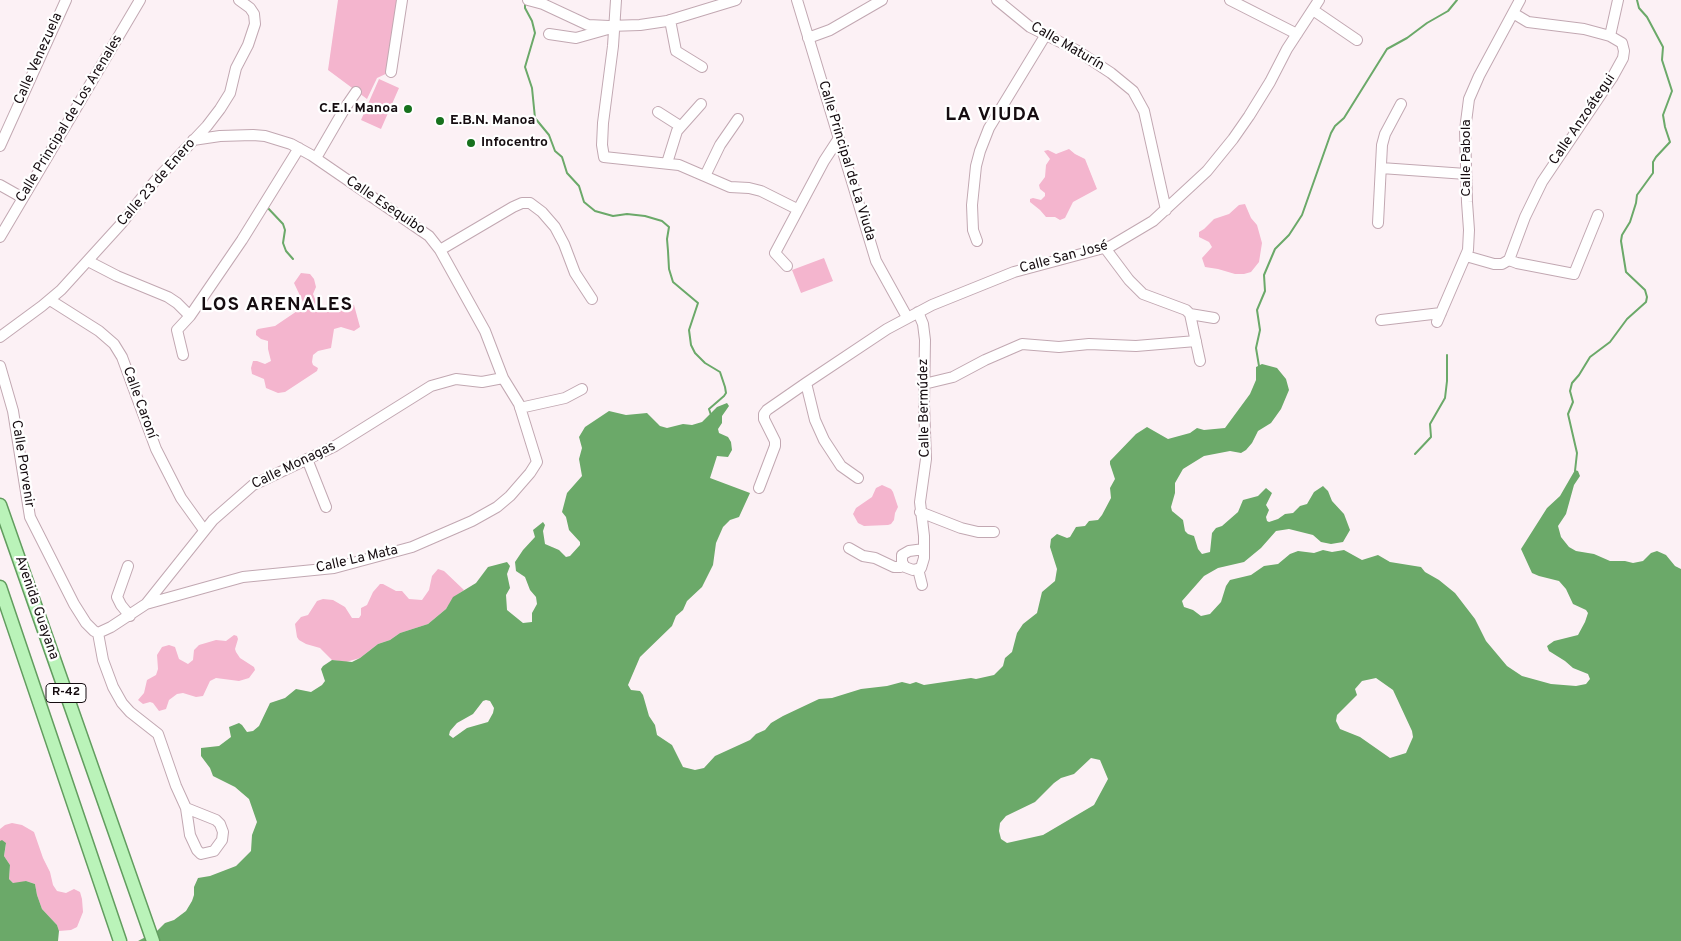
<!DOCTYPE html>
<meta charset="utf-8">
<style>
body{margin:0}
canvas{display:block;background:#fcf1f5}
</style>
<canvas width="1681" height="941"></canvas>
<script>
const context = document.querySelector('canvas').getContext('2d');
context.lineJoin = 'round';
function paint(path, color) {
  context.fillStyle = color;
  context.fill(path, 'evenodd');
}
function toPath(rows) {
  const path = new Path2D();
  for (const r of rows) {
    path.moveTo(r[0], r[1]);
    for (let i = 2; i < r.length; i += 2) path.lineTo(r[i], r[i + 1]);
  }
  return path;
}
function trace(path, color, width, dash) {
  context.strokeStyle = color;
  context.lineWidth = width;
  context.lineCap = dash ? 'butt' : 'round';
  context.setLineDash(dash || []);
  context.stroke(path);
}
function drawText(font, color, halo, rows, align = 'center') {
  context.font = font + ' Overpass,sans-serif';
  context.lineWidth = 4.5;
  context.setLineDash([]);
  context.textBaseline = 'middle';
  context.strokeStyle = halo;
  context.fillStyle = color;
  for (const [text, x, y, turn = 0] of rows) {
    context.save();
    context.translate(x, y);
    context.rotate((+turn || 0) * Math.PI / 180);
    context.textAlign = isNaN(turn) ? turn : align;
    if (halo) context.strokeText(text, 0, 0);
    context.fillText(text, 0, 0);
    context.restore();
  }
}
paint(toPath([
 [338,0,401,0,390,72,377,78,367,99,328,70],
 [379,79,399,88,381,129,361,120],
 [1069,149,1075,154,1085,159,1097,189,1073,202,1065,218,1060,220,1055,217,1046,217,1040,210,1030,202,1030,199,1033,198,1041,200,1045,196,1045,193,1040,189,1039,185,1045,177,1046,165,1050,159,1044,151,1048,150,1056,154],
 [1245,204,1251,218,1257,225,1262,243,1259,262,1251,272,1244,274,1235,274,1218,269,1205,267,1202,258,1212,247,1209,242,1199,237,1199,232,1204,229,1214,219,1229,214,1239,205],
 [824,258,833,281,801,293,792,270],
 [301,273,310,274,314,279,316,287,313,294,317,304,322,308,343,307,351,304,354,305,360,327,354,331,341,327,334,329,331,348,318,351,313,355,312,362,313,365,318,368,317,371,285,392,278,393,266,388,264,379,252,374,251,368,253,361,257,361,265,364,271,361,268,349,268,341,261,339,256,335,256,331,258,329,275,326,303,307,303,302,294,283],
 [882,485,891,489,893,492,898,507,895,513,894,520,891,524,888,525,864,526,858,523,853,514,856,508,872,497,876,488],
 [438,569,444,571,464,590,454,597,446,609,428,624,400,633,390,640,378,644,360,658,346,662,332,660,320,648,306,644,299,640,297,637,295,624,301,617,308,615,317,601,323,599,333,600,345,607,352,618,359,618,361,615,361,608,367,605,373,592,380,584,383,584,396,591,402,591,409,599,422,600,429,590,432,576],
 [234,635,237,636,238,639,235,649,236,652,240,658,254,667,255,670,249,678,239,681,216,678,210,681,203,696,196,697,183,693,177,694,169,700,166,709,159,711,153,703,150,702,143,704,138,700,144,693,147,680,156,675,158,669,157,655,162,647,169,645,175,647,179,659,188,664,193,660,194,650,199,645,216,640,226,641],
 [12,823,22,825,34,832,43,858,50,872,53,885,57,891,66,893,74,889,80,892,82,899,83,912,77,927,71,930,59,931,57,925,42,909,37,895,35,884,26,881,19,884,13,883,9,879,10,865,4,856,6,844,0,841,0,829,5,825]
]), '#f4b5ce');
paint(toPath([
 [1262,364,1277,368,1286,379,1289,390,1281,409,1271,423,1258,431,1252,443,1246,450,1241,453,1230,451,1204,456,1183,469,1175,483,1175,493,1171,507,1172,511,1183,520,1185,531,1188,534,1194,536,1198,549,1202,554,1210,552,1212,533,1216,528,1222,526,1238,512,1243,500,1258,496,1266,488,1272,493,1266,505,1269,510,1266,517,1267,521,1269,522,1278,519,1285,514,1293,513,1300,506,1307,504,1314,492,1323,486,1328,491,1332,501,1344,514,1350,530,1343,542,1331,544,1321,542,1313,535,1289,529,1276,531,1261,548,1244,562,1218,568,1204,576,1182,601,1184,607,1193,610,1201,616,1210,614,1221,602,1226,586,1230,580,1251,575,1264,566,1278,564,1290,554,1298,551,1314,553,1323,550,1332,552,1344,550,1362,560,1378,555,1390,562,1421,567,1425,572,1439,580,1455,593,1475,619,1486,641,1507,666,1522,676,1551,684,1576,686,1586,684,1590,679,1588,674,1573,668,1565,661,1549,651,1547,646,1554,641,1578,635,1585,622,1588,613,1586,610,1573,604,1566,589,1559,581,1539,576,1532,573,1521,549,1547,508,1560,496,1575,470,1578,471,1580,476,1574,485,1566,514,1558,526,1561,537,1569,547,1576,551,1594,554,1610,561,1625,561,1633,563,1643,561,1651,553,1657,551,1666,555,1675,566,1681,569,1681,941,138,941,157,931,165,923,174,920,186,911,192,901,194,895,194,887,198,878,210,876,236,866,251,851,252,835,257,822,249,799,235,787,213,776,210,768,201,756,201,748,219,746,231,737,229,727,239,723,242,725,247,732,253,731,259,726,270,703,285,698,296,689,311,692,322,685,325,681,321,669,323,666,332,660,352,662,360,658,378,644,390,640,400,633,428,624,446,609,453,597,476,583,488,567,507,562,510,566,507,574,510,588,506,595,507,610,523,623,532,622,532,613,537,604,536,597,530,590,525,577,516,571,515,562,523,550,535,537,533,530,543,522,545,525,543,531,545,544,559,550,566,557,570,556,580,545,580,542,569,530,566,517,562,512,567,493,582,476,579,459,582,448,579,437,585,427,609,411,626,415,647,413,660,426,667,428,683,424,692,425,702,422,717,407,727,403,729,406,722,416,722,423,718,429,719,433,728,437,731,442,732,450,728,457,717,456,710,478,750,493,739,517,730,520,723,527,716,543,713,565,702,587,687,601,683,610,676,616,672,626,640,657,628,685,631,690,640,691,643,695,649,716,655,725,657,735,672,745,683,767,695,770,704,768,715,756,750,740,756,734,765,730,771,723,783,716,819,699,832,698,861,689,887,686,902,682,910,684,916,682,924,685,971,678,976,679,994,675,1003,666,1005,658,1012,652,1017,633,1023,624,1037,613,1042,592,1055,581,1057,569,1050,547,1051,539,1057,534,1067,538,1070,537,1076,527,1085,526,1089,521,1098,520,1102,515,1111,498,1110,488,1115,479,1110,464,1110,461,1136,434,1147,427,1168,439,1190,433,1197,428,1204,430,1225,428,1250,394,1256,380,1256,367],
 [1376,678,1393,690,1412,731,1413,737,1406,753,1390,758,1360,737,1340,729,1336,721,1337,715,1357,695,1355,689,1362,681],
 [486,700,490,701,494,708,493,713,488,722,467,728,453,738,449,735,450,731,457,723,473,714,483,701],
 [1091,758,1100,760,1108,779,1094,805,1043,835,1007,843,1001,839,999,831,1000,823,1006,816,1035,802,1054,783,1061,778,1074,774],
 [2,840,6,843,4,856,10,865,9,879,13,883,26,881,35,884,37,895,42,909,57,925,59,931,58,941,0,941,0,841]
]), '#6ba969');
trace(toPath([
 [525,3,525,8,532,21,535,33,525,67,532,88,535,118,549,135,555,151,562,157,567,173,579,186,584,202,595,211,613,216,627,214,645,216,662,221,669,227,667,239,668,251,669,269,673,282,698,303,689,330,691,345,695,353,705,363,720,372,725,387,726,393,724,396,709,409,711,415],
 [266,206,283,224,285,230,283,243,286,251,293,259],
 [1259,366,1256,348,1260,330,1257,310,1265,291,1264,275,1275,249,1289,235,1302,215,1331,133,1335,126,1344,118,1387,49,1407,38,1427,23,1448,11,1457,0],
 [1415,454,1431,437,1430,424,1445,398,1447,381,1447,355],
 [1575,471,1577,453,1568,414,1573,402,1570,391,1572,383,1579,375,1590,357,1610,342,1627,319,1646,302,1647,297,1645,290,1626,272,1621,241,1622,235,1630,222,1636,203,1637,195,1653,173,1653,162,1656,157,1670,142,1665,127,1663,115,1672,91,1662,60,1663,47,1647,17,1639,8,1637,0]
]), '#6ba969', 2);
const minor = toPath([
 [528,0,543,4,588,25,609,26,640,25,667,21,736,0],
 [616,0,613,46,603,123,602,145,604,157,679,165,730,187,749,188,761,191,797,209],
 [797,0,876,261,907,317],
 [997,0,1030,27,1076,50,1111,73,1133,91,1144,111,1166,210],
 [1230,0,1297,34],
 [1313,10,1357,40],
 [670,20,676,51,702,67],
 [549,34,576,38,608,29],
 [1610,36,1618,0],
 [808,38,830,30,882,0],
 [391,72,402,0],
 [658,112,680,126],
 [0,146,66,0],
 [316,158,345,108,356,92],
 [667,163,677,131,701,104],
 [1381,168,1466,174],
 [705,176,720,145,738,119],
 [0,185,23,198],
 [1378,223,1382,145,1385,134,1401,104],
 [0,237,140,0],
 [977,241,973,230,972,205,976,166,980,151,989,128,1045,36],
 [1105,248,1129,280,1143,294,1186,310,1190,314,1200,361],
 [440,250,513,207,522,203,530,203,542,212,555,227,564,244,575,273,592,299],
 [1466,256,1494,264,1502,264,1509,260,1525,217,1542,182,1612,78,1623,58,1624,51,1622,43,1610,36,1584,29,1528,22,1513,13],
 [1509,260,1517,263,1574,274,1598,215],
 [88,261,117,276,168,297,177,303,190,316],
 [787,266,775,253,824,161,839,138],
 [50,300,99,331,114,344,122,357,156,449,181,498,204,530],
 [918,312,923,324,925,340,924,404,926,459,920,502,924,536,924,558,921,568,913,570,905,567,902,562,902,555,909,551,924,549],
 [1190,314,1214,318],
 [1381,320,1441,313],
 [1437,322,1468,250,1469,230,1467,202,1465,130,1469,99,1479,76,1520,0],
 [0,337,42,306,61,290,121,224,155,181,207,126,220,109,230,93,236,68,248,45,255,24,254,14,250,8,239,0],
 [183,355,177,330,190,316,242,240,299,148],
 [0,366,13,411,30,517,74,604,86,623,94,631,98,633],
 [806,383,815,420,824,440,841,466,858,478],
 [924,384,953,377,985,360,1022,344,1059,347,1089,344,1136,346,1196,341],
 [520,408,565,398,582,389],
 [307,459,326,507],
 [759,488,775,446,775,441,764,419,764,414,767,410,806,383,887,329,932,305,1014,272,1111,246,1153,221,1207,171,1233,139,1249,116,1270,82,1287,49,1319,0],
 [920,512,961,528,978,532,994,532],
 [849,548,863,556,875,558,894,567,900,567,903,565],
 [128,566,117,597,121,605,130,616],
 [918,569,922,585],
 [146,604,243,577,334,568,412,547,472,521,497,507,510,496,530,473,537,462,519,404,503,378,485,331,440,250,429,236,311,155,291,144,265,136,253,135,220,136,193,140],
 [98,633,111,627,146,604,213,520,253,485,335,446,431,386,456,379,482,382,503,378],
 [98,633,103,660,113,687,122,703,130,712,158,734,176,786,186,808],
 [186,808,216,820,220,824,223,832,222,840,214,851,201,854,197,850,190,835,186,808]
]);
const major = toPath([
 [0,505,153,941],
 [0,587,120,941]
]);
trace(minor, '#c2a8b2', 12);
trace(major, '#629d5f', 15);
trace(minor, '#fff', 10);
trace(major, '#baf3b9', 12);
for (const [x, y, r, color] of [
 [408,109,5,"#17711d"],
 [440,121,5,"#17711d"],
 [471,143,5,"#17711d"]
]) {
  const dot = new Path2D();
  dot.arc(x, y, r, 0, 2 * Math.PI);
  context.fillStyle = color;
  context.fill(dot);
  trace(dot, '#fff', 2);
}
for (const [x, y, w] of [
 [66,693,40]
]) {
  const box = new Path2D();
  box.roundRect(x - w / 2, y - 9.5, w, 19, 4);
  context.fillStyle = '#fff';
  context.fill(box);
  trace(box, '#150c10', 1);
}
drawText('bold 12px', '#150c10', null, [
 ["R-42",66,693]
]);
drawText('14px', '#150c10', '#fff', [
 ["Calle Maturín",1067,47,30],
 ["Calle Venezuela",39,59,-66],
 ["Calle Principal de Los Arenales",70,119,-59],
 ["Calle Anzoátegui",1583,120,-56],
 ["Calle Pabola",1467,158,-90],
 ["Calle Principal de La Viuda",846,161,73],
 ["Calle 23 de Enero",157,183,-49],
 ["Calle Esequibo",385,206,34],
 ["Calle San José",1064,258,-15],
 ["Calle Caroní",139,403,70],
 ["Calle Bermúdez",925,408,-91],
 ["Calle Porvenir",22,464,81],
 ["Calle Monagas",294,466,-26],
 ["Calle La Mata",357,560,-13],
 ["Avenida Guayana",36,608,71]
]);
drawText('bold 14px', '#150c10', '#fff', [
 ["C.E.I. Manoa",398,109,"right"],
 ["E.B.N. Manoa",450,121],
 ["Infocentro",481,143]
], 'left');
context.letterSpacing = '1px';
drawText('bold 19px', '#150c10', '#fff', [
 ["LA VIUDA",993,116],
 ["LOS ARENALES",277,306]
]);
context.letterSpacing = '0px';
</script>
